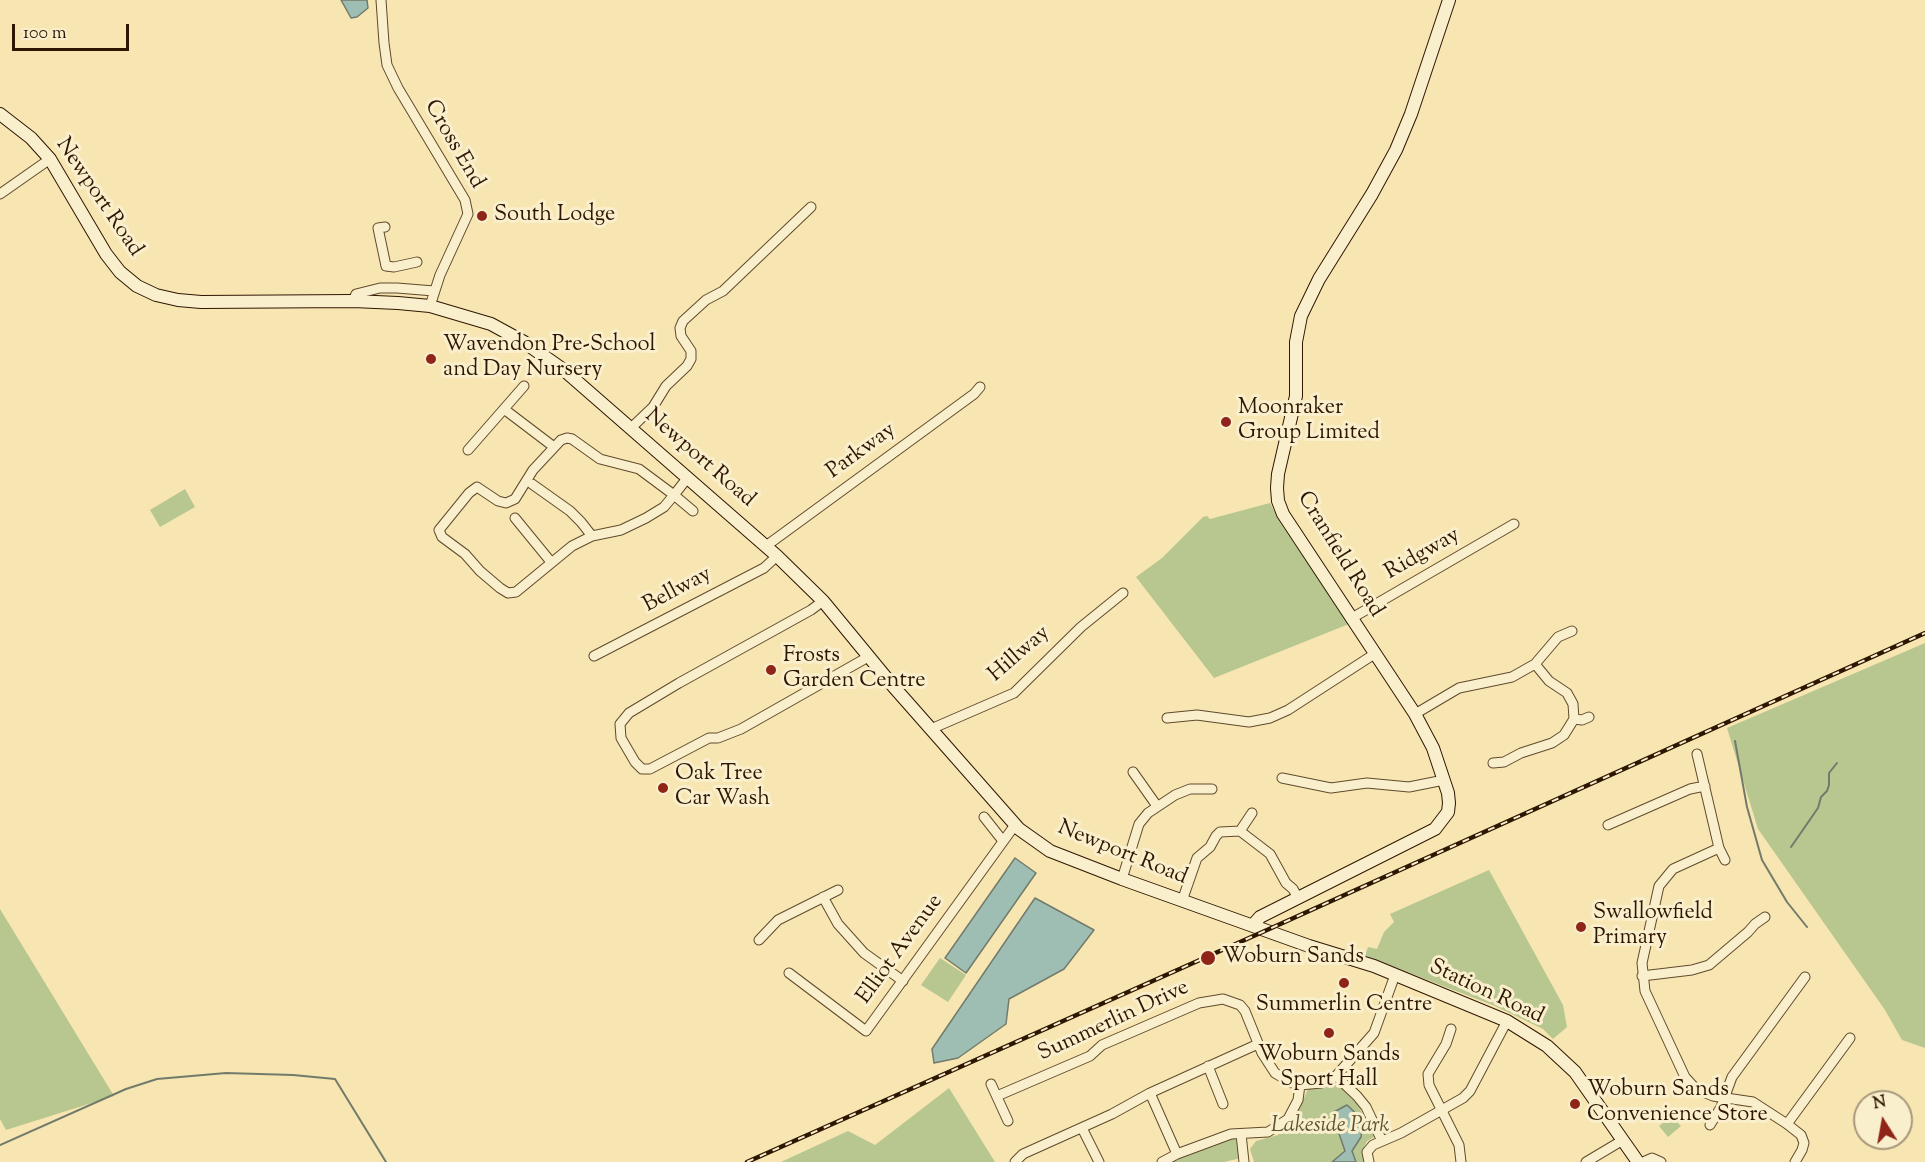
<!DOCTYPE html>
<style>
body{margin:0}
#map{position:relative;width:1925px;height:1162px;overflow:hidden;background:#f8e6b2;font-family:"Sorts Mill Goudy",serif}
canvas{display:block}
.north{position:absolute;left:1853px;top:1090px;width:60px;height:60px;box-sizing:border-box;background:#faefcd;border:2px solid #a8987b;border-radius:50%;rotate:349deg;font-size:16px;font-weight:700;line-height:24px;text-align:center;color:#2e1600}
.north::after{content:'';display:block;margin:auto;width:21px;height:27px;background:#8f2418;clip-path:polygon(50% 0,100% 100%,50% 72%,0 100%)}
.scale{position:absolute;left:12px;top:24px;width:117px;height:27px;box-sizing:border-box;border:3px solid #2e1600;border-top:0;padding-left:8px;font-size:18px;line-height:21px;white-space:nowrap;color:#2e1600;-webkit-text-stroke:4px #faefcd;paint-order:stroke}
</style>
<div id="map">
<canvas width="1925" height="1162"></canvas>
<div class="north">N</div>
<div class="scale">100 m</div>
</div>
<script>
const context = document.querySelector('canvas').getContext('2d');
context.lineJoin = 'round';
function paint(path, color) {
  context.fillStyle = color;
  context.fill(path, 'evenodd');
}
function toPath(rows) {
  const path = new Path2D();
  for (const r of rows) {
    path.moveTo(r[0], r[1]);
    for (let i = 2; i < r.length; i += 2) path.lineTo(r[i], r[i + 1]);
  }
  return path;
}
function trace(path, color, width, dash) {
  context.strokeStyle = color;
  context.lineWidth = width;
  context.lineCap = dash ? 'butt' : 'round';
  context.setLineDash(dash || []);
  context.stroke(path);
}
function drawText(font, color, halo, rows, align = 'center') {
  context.font = font + ' "Sorts Mill Goudy",serif';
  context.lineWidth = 6;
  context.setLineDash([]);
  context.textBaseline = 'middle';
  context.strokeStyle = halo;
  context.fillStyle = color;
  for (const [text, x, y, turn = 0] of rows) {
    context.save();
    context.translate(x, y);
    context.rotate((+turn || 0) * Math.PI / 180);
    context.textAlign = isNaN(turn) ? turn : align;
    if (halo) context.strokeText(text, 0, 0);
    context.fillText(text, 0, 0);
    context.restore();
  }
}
paint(toPath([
 [185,489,195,507,160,527,150,510],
 [1270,503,1281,524,1349,624,1214,678,1136,577,1162,558,1203,517,1207,516,1210,519],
 [1925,643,1925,1048,1902,1040,1885,1010,1758,829,1727,728],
 [1489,870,1563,1005,1567,1027,1553,1039,1543,1029,1495,1006,1365,956,1368,947,1377,949,1384,932,1394,922,1390,914],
 [0,909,114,1096,6,1130,0,1119],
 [940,958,966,975,948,1002,921,985],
 [1335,1081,1357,1104,1376,1136,1367,1141,1362,1151,1364,1162,1254,1162,1250,1149,1256,1141,1278,1135,1295,1118,1308,1089],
 [949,1088,995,1162,781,1162,848,1131,875,1145],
 [1676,1112,1680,1116,1676,1121,1681,1126,1668,1137,1659,1126],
 [1235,1136,1241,1158,1224,1162,1166,1162]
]), '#b8c690');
const water = toPath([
 [341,0,367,0,368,8,357,17,351,18,341,0],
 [1015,858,1036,873,966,973,945,958,1015,858],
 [1035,898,1094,930,1064,969,1009,999,1006,1024,958,1058,934,1063,932,1049,1035,898],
 [1347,1105,1363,1120,1361,1137,1352,1151,1356,1162,1332,1162,1345,1151,1332,1113,1347,1105]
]);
paint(water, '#9fbeb3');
trace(water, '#727b6b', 1.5);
trace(toPath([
 [1735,741,1747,807,1762,860,1787,902,1807,927],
 [1791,847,1818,808,1821,797,1827,791,1829,785,1829,773,1837,763],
 [0,1145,126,1089,157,1079,226,1073,293,1075,335,1079,386,1162]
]), '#727b6b', 2);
const street = toPath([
 [381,0,384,43,387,65,398,88,465,200,468,214,440,275,430,306],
 [0,194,50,159],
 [385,227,378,228,386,266,394,267,417,262],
 [353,301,356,294,380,288,397,288,434,291],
 [504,409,554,447],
 [631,428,653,407,666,386,687,366,691,359,691,351,681,336,680,328,683,321,706,300,723,291,811,207],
 [468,450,524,386],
 [688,477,685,481,674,495,664,507,646,518,621,530,592,536,572,546,516,592,508,593,500,588,480,571,465,554,442,537,439,530,469,493,477,487,498,501,506,503,515,499,533,470,561,440,567,438,572,439,600,459,639,469,674,495,693,511],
 [532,484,570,511,581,522,592,536],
 [515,518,551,562],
 [766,546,974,394,980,387],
 [823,601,811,610,679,683,629,713,620,724,621,738,635,762,642,769,650,769,709,738,718,738,741,729,868,657],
 [1352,618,1514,524],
 [594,656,764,568,777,556],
 [1415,714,1459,688,1512,677,1535,664,1558,637,1572,631],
 [1167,718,1197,715,1249,722,1270,718,1288,710,1376,653],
 [1574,719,1582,720,1589,717],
 [931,729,1014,693,1081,627,1123,593],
 [1697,754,1719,848,1725,860],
 [1493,763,1504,762,1521,753,1552,743,1564,735,1574,719,1573,704,1567,693,1549,681,1535,664],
 [1133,772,1157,806],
 [1282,778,1331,788,1367,783,1409,787,1444,780],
 [984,817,1003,841],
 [1608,825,1690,789,1705,786],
 [1240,831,1252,813],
 [1719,848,1673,869,1659,886,1642,963,1645,991,1685,1077,1696,1089,1713,1096,1753,1102,1787,1124,1801,1135,1804,1143,1802,1150,1795,1162],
 [1122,879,1139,824,1148,813,1175,795,1190,789,1212,789],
 [823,897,838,924,864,953,903,981],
 [1182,901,1197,858,1210,847,1216,836,1220,832,1240,831,1270,854,1286,883,1293,889,1298,898],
 [759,940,778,920,838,890],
 [789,973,866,1031,1015,825],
 [1642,976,1692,970,1709,965,1748,932,1755,924,1765,917],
 [1451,1029,1446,1044,1428,1074,1429,1085,1459,1145,1461,1162],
 [1208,1066,1223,1104],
 [1336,1076,1357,1096,1366,1107,1382,1141],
 [991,1084,1008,1121],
 [1150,1093,1177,1154],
 [997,1096,1090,1056,1102,1045,1199,1003,1223,999,1240,1005,1245,1011,1262,1053,1275,1073,1292,1083,1300,1085,1321,1083,1336,1076,1374,1033,1395,975],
 [1787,1124,1850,1038],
 [1710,1125,1721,1107,1732,1077,1805,977],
 [1082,1128,1099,1162],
 [1241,1134,1244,1162],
 [1015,1162,1023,1154,1112,1114,1150,1093,1258,1044],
 [1162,1162,1177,1154,1231,1134,1268,1132,1288,1119,1298,1100,1300,1085],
 [1369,1162,1367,1152,1373,1145,1401,1133,1463,1098,1470,1091,1507,1021],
 [1586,1162,1623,1140],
 [1643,1162,1652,1158,1661,1162]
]);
const secondary = toPath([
 [0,114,31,138,50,159,106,254,120,272,137,286,156,295,178,300,201,302,353,301,398,303,430,306,491,324,524,342,565,371,777,556,823,601,893,686,1019,829,1050,851,1122,879,1309,946,1374,966,1507,1021,1547,1046,1575,1072,1638,1162],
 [1253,925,1260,917,1435,829,1448,812,1449,803,1448,793,1433,748,1415,714,1283,514,1278,501,1277,488,1278,474,1296,396,1296,342,1301,316,1319,279,1372,194,1396,150,1411,114,1449,0]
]);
trace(street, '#604a2c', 11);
trace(secondary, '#2e1600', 14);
trace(street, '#faefcd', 9);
trace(secondary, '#faefcd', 12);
const rail = toPath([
 [747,1162,1267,930,1925,633]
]);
trace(rail, '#2e1600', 4.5);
trace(rail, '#faefcd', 2, [7]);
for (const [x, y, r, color] of [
 [482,216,6,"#8f2418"],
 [431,359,6,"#8f2418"],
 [1226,422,6,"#8f2418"],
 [771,670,6,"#8f2418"],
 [663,788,6,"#8f2418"],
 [1581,927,6,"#8f2418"],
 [1208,958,8,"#8f2418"],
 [1344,983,6,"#8f2418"],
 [1329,1033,6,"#8f2418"],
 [1575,1104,6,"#8f2418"]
]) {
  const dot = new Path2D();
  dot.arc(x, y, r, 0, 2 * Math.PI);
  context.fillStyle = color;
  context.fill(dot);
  trace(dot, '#faefcd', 2);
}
drawText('22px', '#2e1600', '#faefcd', [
 ["Cross End",453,145,60],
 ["Newport Road",98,198,56],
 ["Parkway",862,452,-36],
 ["Newport Road",699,459,41],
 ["Cranfield Road",1339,555,58],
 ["Ridgway",1423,555,-30],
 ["Bellway",678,591,-28],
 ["Hillway",1020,655,-41],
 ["Newport Road",1122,854,22],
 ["Elliot Avenue",901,950,-54],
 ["Station Road",1486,993,25],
 ["Summerlin Drive",1114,1022,-25]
]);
drawText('22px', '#2e1600', '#faefcd', [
 ["South Lodge",494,216],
 ["Wavendon Pre-School",443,346],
 ["and Day Nursery",443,371],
 ["Moonraker",1238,409],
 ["Group Limited",1238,434],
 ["Frosts",783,657],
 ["Garden Centre",783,682],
 ["Oak Tree",675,775],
 ["Car Wash",675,800],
 ["Swallowfield",1593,914],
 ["Primary",1593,939],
 ["Woburn Sands",1222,958],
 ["Summerlin Centre",1344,1006,"center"],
 ["Woburn Sands",1329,1056,"center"],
 ["Sport Hall",1329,1081,"center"],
 ["Woburn Sands",1587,1091],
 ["Convenience Store",1587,1116]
], 'left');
drawText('italic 22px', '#5e5432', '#faefcd', [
 ["Lakeside Park",1330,1127]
]);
</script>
